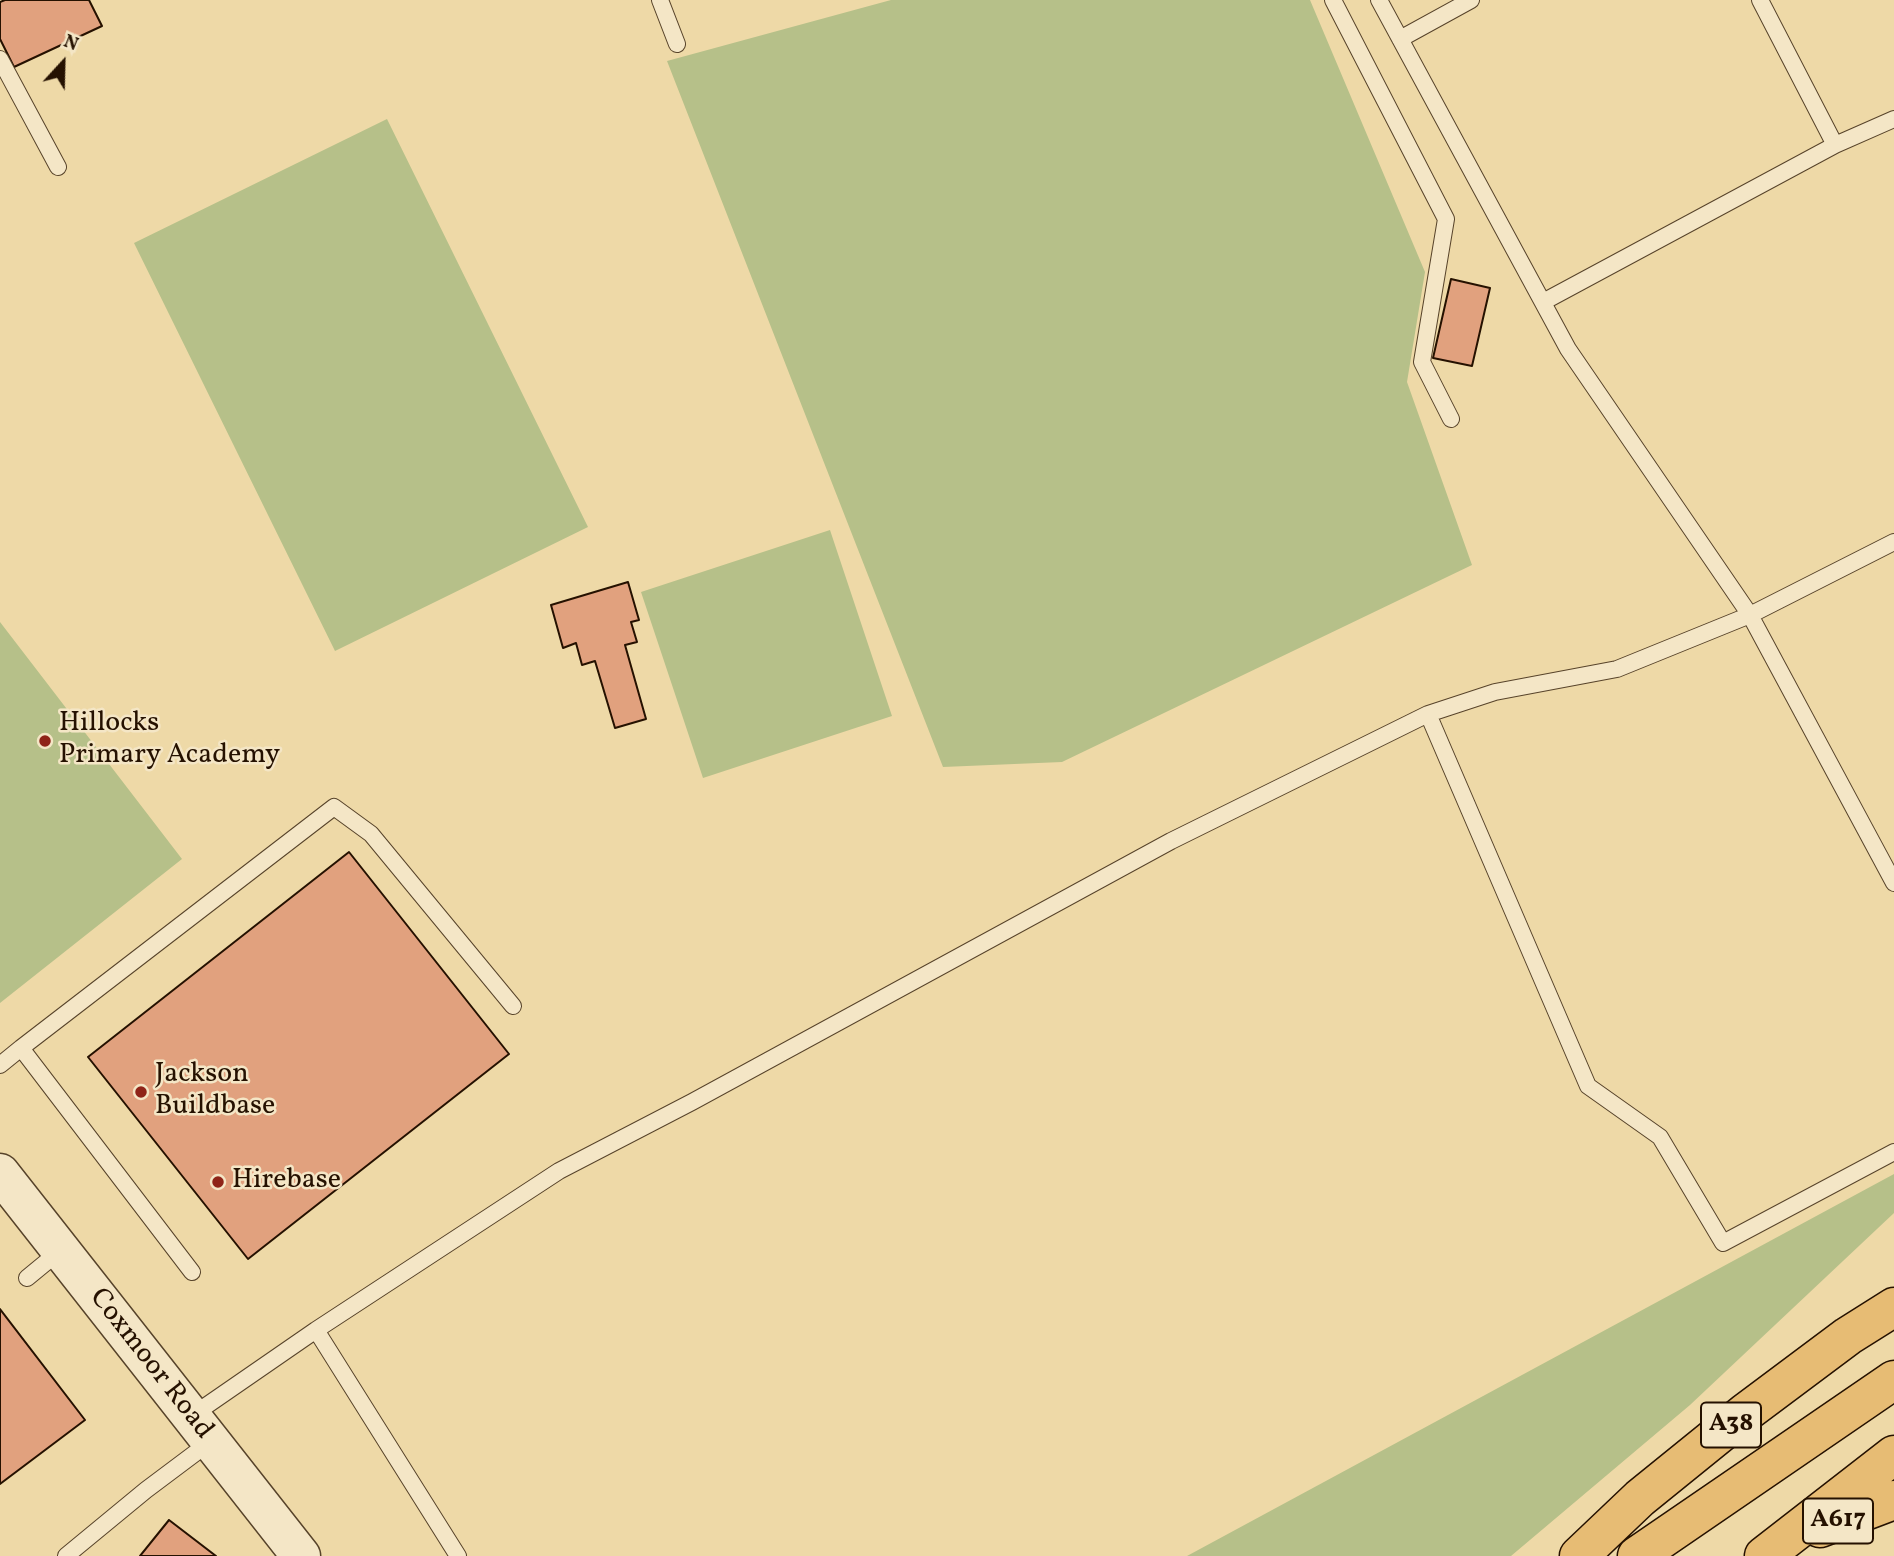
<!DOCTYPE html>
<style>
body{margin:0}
#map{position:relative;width:1894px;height:1556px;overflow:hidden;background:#eed9a7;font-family:Vollkorn,serif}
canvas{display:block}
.north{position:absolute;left:28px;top:28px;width:70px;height:70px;-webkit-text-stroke:5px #f4e6c6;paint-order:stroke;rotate:22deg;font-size:19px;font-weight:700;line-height:28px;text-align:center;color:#251100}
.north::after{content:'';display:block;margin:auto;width:24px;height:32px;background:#251100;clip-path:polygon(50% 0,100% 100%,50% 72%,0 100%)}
</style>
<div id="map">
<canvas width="1894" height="1556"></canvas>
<div class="north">N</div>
</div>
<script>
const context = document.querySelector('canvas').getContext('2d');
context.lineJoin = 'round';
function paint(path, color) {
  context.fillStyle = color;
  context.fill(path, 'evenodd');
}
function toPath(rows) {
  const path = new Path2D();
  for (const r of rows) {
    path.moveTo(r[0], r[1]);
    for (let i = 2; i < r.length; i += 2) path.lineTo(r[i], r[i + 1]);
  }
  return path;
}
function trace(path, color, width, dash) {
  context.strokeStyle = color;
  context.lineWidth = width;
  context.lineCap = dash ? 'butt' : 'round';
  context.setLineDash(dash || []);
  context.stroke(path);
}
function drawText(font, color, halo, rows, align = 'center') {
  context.font = font + ' Vollkorn,serif';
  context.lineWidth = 5;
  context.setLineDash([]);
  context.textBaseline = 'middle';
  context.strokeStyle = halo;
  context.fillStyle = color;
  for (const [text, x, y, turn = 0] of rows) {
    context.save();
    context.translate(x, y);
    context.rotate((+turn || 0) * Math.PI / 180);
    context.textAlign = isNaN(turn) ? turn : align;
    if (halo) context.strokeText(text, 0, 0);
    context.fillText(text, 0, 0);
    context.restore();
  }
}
paint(toPath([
 [891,0,1310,0,1425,272,1407,382,1472,565,1062,762,943,767,667,61],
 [387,119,588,527,335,651,134,243],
 [830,530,892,716,703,778,641,592],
 [0,622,182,859,0,1003],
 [1894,1174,1894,1213,1690,1405,1511,1556,1187,1556]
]), '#b6c089');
const building = toPath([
 [5,0,89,0,102,26,14,67,0,39,0,2,5,0],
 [1451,279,1490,288,1472,366,1433,358,1451,279],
 [628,582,639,620,631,622,637,642,625,645,646,719,615,728,595,661,582,665,576,643,563,648,551,605,628,582],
 [349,852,509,1054,248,1259,88,1057,349,852],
 [0,1309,85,1420,0,1484,0,1309],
 [169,1520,216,1556,140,1556,169,1520]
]);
paint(building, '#e1a17e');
trace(building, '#251100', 2);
const service = toPath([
 [660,0,677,44],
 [1333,0,1446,219,1422,362,1451,419],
 [1379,0,1568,349,1750,615,1894,883],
 [1760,0,1835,145],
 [1400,39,1471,0],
 [0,59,58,167],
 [1543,302,1835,145,1894,119],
 [1428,714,1588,1086,1660,1137,1723,1243,1894,1152],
 [21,1048,334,807,371,834,513,1006],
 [0,1065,21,1048,192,1272],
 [27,1278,61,1250],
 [316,1330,458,1556],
 [190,1417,316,1330,559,1171,692,1102,1171,841,1428,714,1495,692,1617,669,1750,615,1894,542],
 [66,1556,146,1490,210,1442]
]);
const tertiary = toPath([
 [0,1173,301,1556]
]);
const trunk = toPath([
 [1820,1528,1894,1500],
 [1579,1556,1640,1498,1745,1413,1848,1336,1894,1307],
 [1637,1556,1894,1380],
 [1764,1556,1894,1455]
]);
trace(service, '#57432a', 18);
trace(tertiary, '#57432a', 41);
trace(trunk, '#251100', 41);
trace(service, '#f4e6c6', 16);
trace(tertiary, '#f4e6c6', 38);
trace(trunk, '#e7bc74', 38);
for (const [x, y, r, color] of [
 [45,741,7,"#8f2418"],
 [141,1092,7,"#8f2418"],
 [218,1182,7,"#8f2418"]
]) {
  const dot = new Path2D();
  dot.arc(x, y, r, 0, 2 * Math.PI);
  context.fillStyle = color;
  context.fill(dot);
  trace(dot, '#f4e6c6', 2.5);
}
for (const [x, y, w] of [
 [1731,1425,60],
 [1838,1521,70]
]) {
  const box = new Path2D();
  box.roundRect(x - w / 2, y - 22.5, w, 45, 5);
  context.fillStyle = '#f4e6c6';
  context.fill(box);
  trace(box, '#251100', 2);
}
drawText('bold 26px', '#251100', null, [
 ["A38",1731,1425],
 ["A617",1838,1521]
]);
drawText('28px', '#251100', '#f4e6c6', [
 ["Hillocks",59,725],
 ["Primary Academy",59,757],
 ["Jackson",155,1076],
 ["Buildbase",155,1108],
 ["Hirebase",232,1182]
], 'left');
drawText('28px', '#251100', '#f4e6c6', [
 ["Coxmoor Road",150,1365,52]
]);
</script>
